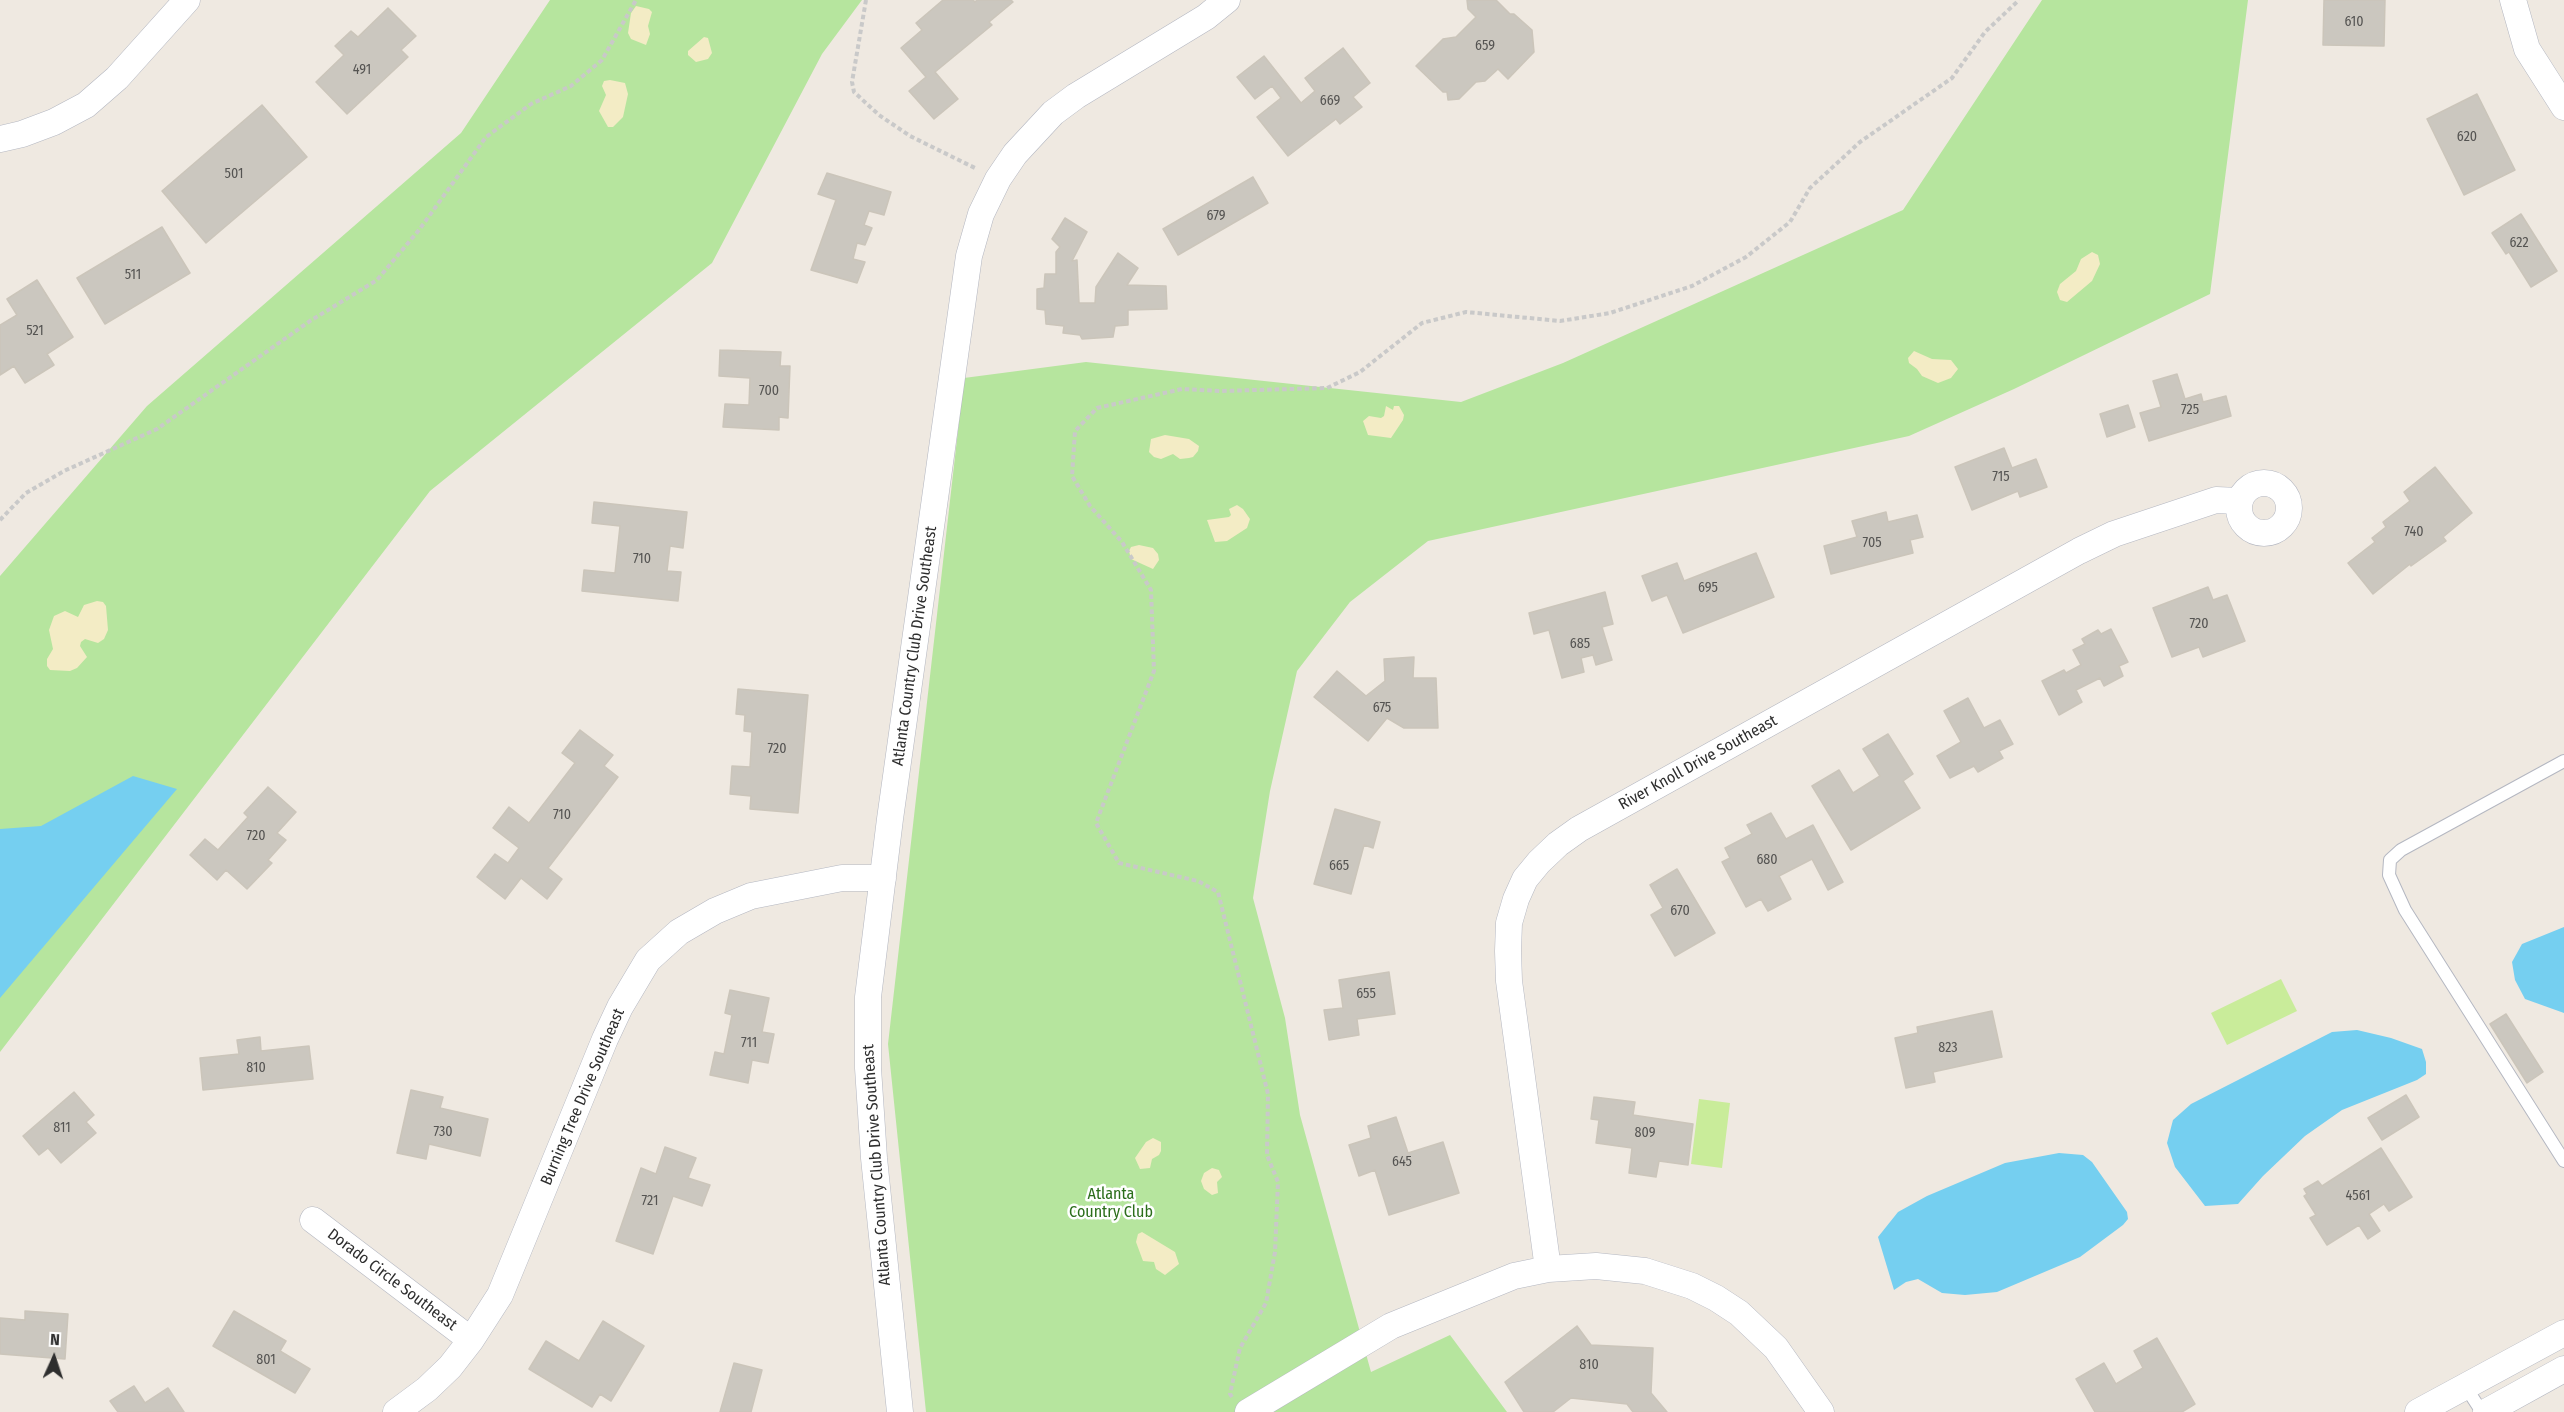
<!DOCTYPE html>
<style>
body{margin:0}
#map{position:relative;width:2564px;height:1412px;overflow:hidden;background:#efe9e1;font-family:"Fira Sans Condensed",sans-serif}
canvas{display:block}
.north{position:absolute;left:24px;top:1328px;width:60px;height:60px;-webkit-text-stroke:4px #fff;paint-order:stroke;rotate:3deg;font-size:16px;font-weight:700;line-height:24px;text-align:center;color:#2e2e2e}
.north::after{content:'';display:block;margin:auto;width:21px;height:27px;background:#2e2e2e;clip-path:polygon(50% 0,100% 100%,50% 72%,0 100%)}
</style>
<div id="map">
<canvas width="2564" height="1412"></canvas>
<div class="north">N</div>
</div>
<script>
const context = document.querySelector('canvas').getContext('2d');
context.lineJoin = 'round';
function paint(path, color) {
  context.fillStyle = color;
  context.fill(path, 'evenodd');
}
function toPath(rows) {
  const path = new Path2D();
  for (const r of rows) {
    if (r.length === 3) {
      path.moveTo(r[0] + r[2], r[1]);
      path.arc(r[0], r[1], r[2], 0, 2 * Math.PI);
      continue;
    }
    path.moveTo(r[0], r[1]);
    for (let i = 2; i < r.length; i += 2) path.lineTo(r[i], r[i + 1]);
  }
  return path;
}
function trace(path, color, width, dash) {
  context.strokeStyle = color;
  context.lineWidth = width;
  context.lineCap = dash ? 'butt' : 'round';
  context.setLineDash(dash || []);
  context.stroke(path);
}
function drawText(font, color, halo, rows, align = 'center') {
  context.font = font + ' "Fira Sans Condensed",sans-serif';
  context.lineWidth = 5;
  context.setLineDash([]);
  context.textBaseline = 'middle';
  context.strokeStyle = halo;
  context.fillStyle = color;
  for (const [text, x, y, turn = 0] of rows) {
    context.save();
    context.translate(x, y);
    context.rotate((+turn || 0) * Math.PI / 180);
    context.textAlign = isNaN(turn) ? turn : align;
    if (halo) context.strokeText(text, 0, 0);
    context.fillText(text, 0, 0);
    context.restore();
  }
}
paint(toPath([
 [550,0,862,0,822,54,712,263,430,491,0,1052,0,576,147,406,461,133],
 [2042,0,2248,0,2210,294,2014,389,1909,436,1428,541,1350,602,1297,671,1270,791,1253,898,1285,1018,1300,1115,1371,1372,1450,1335,1507,1412,926,1412,888,1044,964,378,1086,362,1461,402,1563,363,1903,210]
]), '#b6e59e');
paint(toPath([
 [636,6,649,9,652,12,648,26,650,34,646,45,631,39,628,33,631,13],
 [704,37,708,38,712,53,708,59,696,62,688,55,688,51],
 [610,80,625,83,628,94,623,117,613,127,608,127,599,111,606,95,602,86,604,81],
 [2092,252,2098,255,2100,264,2092,281,2067,302,2060,300,2057,292,2060,284,2076,271,2081,259],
 [1914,351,1932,359,1951,360,1958,369,1951,378,1938,383,1922,376,1917,369,1909,363,1908,358],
 [1386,406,1393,410,1394,406,1399,406,1404,415,1403,420,1391,438,1368,435,1363,421,1369,416,1381,418,1384,416],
 [1165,435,1189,439,1199,446,1198,451,1193,457,1189,458,1180,459,1173,454,1161,459,1154,457,1149,452,1151,439],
 [1237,505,1243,509,1250,519,1247,528,1227,541,1215,542,1207,520,1229,517,1231,515,1229,509],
 [1139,545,1153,548,1158,554,1159,560,1153,569,1131,559,1129,551,1131,547],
 [97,601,103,602,106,606,108,630,104,639,98,643,85,639,81,642,80,646,87,657,77,668,70,671,50,670,47,666,47,659,53,649,49,630,54,616,65,611,78,617,84,605],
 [1153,1138,1161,1142,1161,1151,1159,1155,1152,1159,1150,1168,1140,1169,1135,1158,1146,1142],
 [1212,1168,1219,1170,1222,1177,1217,1182,1218,1193,1212,1195,1204,1189,1201,1181,1204,1173],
 [1142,1232,1175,1252,1179,1264,1165,1275,1156,1269,1154,1262,1143,1261,1136,1242,1138,1234]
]), '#f3ecc5');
paint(toPath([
 [2281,979,2297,1011,2227,1045,2211,1013],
 [1699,1099,1730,1103,1722,1168,1691,1164]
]), '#c9ec9a');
paint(toPath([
 [133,776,177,789,0,998,0,829,41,826],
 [2564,927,2564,1013,2525,999,2515,980,2512,962,2522,944],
 [2357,1030,2391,1038,2422,1049,2426,1062,2426,1074,2417,1080,2342,1110,2305,1136,2263,1176,2238,1204,2205,1206,2175,1167,2167,1143,2173,1120,2191,1104,2332,1032],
 [2059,1153,2083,1155,2092,1162,2127,1212,2128,1219,2123,1225,2080,1257,1997,1292,1965,1295,1942,1293,1918,1279,1906,1282,1894,1290,1878,1237,1898,1212,1927,1196,2005,1163]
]), '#75cff0');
const building = toPath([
 [943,0,973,0,975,2,977,0,1011,0,1013,2,989,22,992,25,935,72,958,99,934,119,909,91,926,77,901,48,922,30,916,23,943,0],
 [1467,0,1496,0,1510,14,1514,14,1532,30,1534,52,1508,79,1498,69,1485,81,1476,82,1459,99,1448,100,1447,92,1443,92,1416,66,1443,39,1456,37,1476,17,1468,9,1467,0],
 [2324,0,2385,0,2384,46,2323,45,2324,0],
 [388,8,416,36,401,50,408,57,347,114,316,82,344,55,335,46,351,31,358,37,388,8],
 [1343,48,1370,83,1353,97,1362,107,1340,124,1336,119,1288,156,1257,117,1281,98,1272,86,1255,99,1237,77,1264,56,1301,103,1315,91,1305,78,1343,48],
 [2477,94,2515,170,2464,195,2427,119,2477,94],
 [262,105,307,157,206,243,162,191,262,105],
 [827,173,891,192,884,215,869,211,864,225,872,228,865,245,857,243,853,259,865,262,857,283,811,270,836,200,818,194,827,173],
 [1253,177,1268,203,1178,255,1163,229,1253,177],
 [2521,214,2557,271,2531,287,2509,252,2506,254,2492,233,2521,214],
 [1065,218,1087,232,1072,261,1077,260,1079,303,1095,303,1096,287,1118,253,1138,268,1127,285,1166,286,1167,309,1128,310,1128,325,1115,326,1113,337,1082,339,1080,335,1063,333,1064,326,1046,324,1045,310,1037,309,1037,289,1044,288,1045,274,1056,274,1056,252,1060,247,1052,239,1065,218],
 [162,227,190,273,105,324,77,278,162,227],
 [37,280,73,337,47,354,54,365,25,383,14,366,0,375,0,325,17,315,7,299,37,280],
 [720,350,781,352,780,366,790,366,788,418,779,417,779,430,723,427,725,404,749,405,750,378,719,376,720,350],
 [2177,374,2185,399,2201,394,2203,402,2226,396,2231,416,2149,441,2140,413,2161,407,2153,381,2177,374],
 [2128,405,2135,427,2107,437,2100,414,2128,405],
 [2004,448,2012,468,2036,459,2047,487,2020,497,2018,491,1972,510,1955,467,2004,448],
 [2435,467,2472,513,2443,537,2446,541,2411,566,2410,564,2373,594,2348,563,2375,542,2372,538,2386,527,2383,522,2410,501,2404,492,2435,467],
 [594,502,687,512,683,548,670,546,667,571,681,572,678,601,582,591,584,570,615,573,620,526,592,523,594,502],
 [1886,512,1888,522,1917,515,1923,537,1910,540,1913,553,1831,574,1824,546,1857,537,1852,521,1886,512],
 [1756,553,1774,597,1683,633,1667,595,1652,601,1642,576,1677,563,1684,581,1756,553],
 [2208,587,2213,600,2227,595,2245,641,2203,657,2199,647,2172,657,2153,608,2208,587],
 [1605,592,1613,624,1602,627,1612,660,1596,665,1593,655,1581,658,1584,672,1562,678,1549,630,1534,634,1529,613,1605,592],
 [2111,629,2128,662,2119,666,2123,676,2104,686,2100,678,2076,690,2082,702,2059,715,2042,681,2064,670,2066,673,2081,665,2073,650,2085,644,2082,639,2098,630,2101,634,2111,629],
 [1414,657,1413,678,1436,678,1438,728,1404,728,1387,718,1368,741,1314,697,1337,671,1366,696,1385,681,1384,659,1414,657],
 [738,689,808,695,798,813,750,809,751,796,730,794,732,766,750,767,752,732,744,731,745,715,736,714,738,689],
 [1968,698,1984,728,2000,720,2013,744,1999,751,2003,758,1978,772,1974,766,1950,778,1937,756,1961,742,1944,711,1968,698],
 [580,730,613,755,604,766,618,777,548,868,562,879,547,899,521,878,505,899,477,877,495,854,508,863,519,848,493,828,509,807,529,823,575,763,562,753,580,730],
 [1888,734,1913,774,1903,781,1920,808,1851,850,1812,786,1839,770,1853,793,1880,776,1863,749,1888,734],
 [268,787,296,812,277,833,286,840,268,860,272,863,247,889,226,870,217,880,190,855,205,839,218,850,248,817,244,813,268,787],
 [1335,809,1380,822,1373,848,1364,845,1351,894,1314,884,1335,809],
 [1771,813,1786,839,1813,825,1843,882,1828,890,1812,859,1779,876,1791,899,1768,911,1761,899,1746,907,1722,862,1730,858,1725,848,1752,834,1747,825,1771,813],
 [1677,869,1715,933,1675,956,1651,915,1663,908,1650,885,1677,869],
 [1389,972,1395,1014,1357,1019,1359,1035,1329,1040,1324,1010,1343,1008,1339,980,1389,972],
 [730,990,769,998,762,1032,774,1034,768,1063,752,1060,748,1083,710,1075,715,1052,724,1054,732,1015,725,1013,730,990],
 [1992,1011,2002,1057,1933,1072,1935,1082,1906,1088,1895,1038,1918,1033,1917,1027,1992,1011],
 [2506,1014,2543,1072,2527,1083,2490,1024,2506,1014],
 [260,1037,261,1051,309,1046,313,1079,203,1090,200,1058,239,1054,237,1040,260,1037],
 [411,1090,443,1097,440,1108,488,1119,480,1156,429,1144,426,1159,397,1153,411,1090],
 [74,1092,94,1115,86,1122,96,1133,61,1163,48,1148,39,1155,23,1136,74,1092],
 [2406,1095,2419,1117,2382,1140,2368,1118,2406,1095],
 [1594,1097,1635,1102,1633,1115,1693,1124,1688,1165,1659,1161,1656,1177,1629,1173,1632,1148,1596,1143,1599,1120,1591,1119,1594,1097],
 [1396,1117,1408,1153,1443,1142,1459,1193,1389,1215,1375,1170,1359,1176,1349,1145,1371,1138,1368,1126,1396,1117],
 [665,1147,696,1158,688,1178,710,1185,702,1206,673,1196,653,1254,616,1241,641,1168,656,1174,665,1147],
 [2381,1148,2412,1197,2389,1211,2384,1204,2369,1214,2380,1231,2368,1239,2359,1225,2327,1245,2310,1218,2316,1215,2304,1196,2307,1194,2304,1189,2318,1181,2322,1186,2381,1148],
 [25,1311,68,1314,65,1359,0,1354,0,1318,25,1320,25,1311],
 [234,1311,286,1341,280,1351,310,1369,295,1393,213,1346,234,1311],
 [603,1321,644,1346,611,1401,600,1394,592,1407,529,1369,546,1341,579,1361,603,1321],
 [1577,1326,1591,1345,1653,1348,1651,1393,1667,1412,1633,1412,1627,1404,1571,1398,1553,1412,1524,1412,1505,1382,1577,1326],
 [2157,1338,2195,1404,2182,1412,2095,1412,2076,1379,2104,1363,2116,1384,2143,1368,2134,1351,2157,1338],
 [734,1363,762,1370,751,1412,720,1412,734,1363],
 [134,1386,145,1403,168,1388,184,1412,118,1412,110,1401,134,1386]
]);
paint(building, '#cbc7bf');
trace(building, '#cbc5ba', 1.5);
const lane = toPath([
 [2564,761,2401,850,2390,860,2389,875,2405,910,2564,1161],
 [2465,1386,2482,1412]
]);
const street = toPath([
 [2513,0,2527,49,2564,107],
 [0,139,22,134,54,122,86,105,117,78,187,0],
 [2264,508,25],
 [313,1220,471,1340],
 [1548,1269,1509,981,1508,951,1509,923,1516,899,1525,879,1539,862,1558,844,1579,829,2079,551,2114,534,2216,500,2239,501],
 [396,1412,427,1389,450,1367,471,1340,500,1295,605,1039,620,1007,648,960,679,932,715,911,751,896,842,878,883,878],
 [900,1412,874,1158,868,1068,868,997,890,819,969,256,981,214,998,179,1015,154,1053,113,1076,96,1206,17,1227,0],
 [1248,1412,1391,1326,1514,1276,1548,1269,1596,1266,1645,1271,1692,1286,1716,1298,1739,1313,1776,1348,1821,1412],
 [2418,1412,2564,1333],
 [2486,1412,2564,1369]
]);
trace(lane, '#b4b7c1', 14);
trace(street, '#b4b7c1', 27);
trace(toPath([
 [866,0,852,82,854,92,879,115,910,136,977,169],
 [0,520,26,493,64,471,157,429,310,321,377,280,419,230,486,137,531,104,571,86,602,60,636,0],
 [1232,1397,1230,1394,1240,1348,1266,1303,1275,1252,1278,1182,1267,1155,1268,1094,1218,892,1198,881,1119,863,1096,823,1154,671,1151,590,1122,542,1090,506,1072,476,1075,431,1097,408,1182,389,1221,391,1327,388,1360,372,1422,323,1466,312,1560,321,1610,313,1692,286,1746,257,1790,222,1810,188,1860,142,1952,78,1985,32,2019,0]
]), '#c9c9c9', 4, [4.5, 3]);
trace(lane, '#fff', 12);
trace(street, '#fff', 26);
drawText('14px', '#555452', null, [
 ["610",2354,22],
 ["659",1485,46],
 ["491",362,70],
 ["669",1330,101],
 ["620",2467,137],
 ["501",234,174],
 ["679",1216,216],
 ["622",2519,243],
 ["511",133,275],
 ["521",35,331],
 ["700",769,391],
 ["725",2190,410],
 ["715",2001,477],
 ["740",2414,532],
 ["705",1872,543],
 ["710",642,559],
 ["695",1708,588],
 ["720",2199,624],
 ["685",1580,644],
 ["675",1382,708],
 ["720",777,749],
 ["710",562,815],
 ["720",256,836],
 ["680",1767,860],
 ["665",1339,866],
 ["670",1680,911],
 ["655",1366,994],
 ["711",749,1043],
 ["823",1948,1048],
 ["810",256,1068],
 ["811",62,1128],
 ["730",443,1132],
 ["809",1645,1133],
 ["645",1402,1162],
 ["4561",2358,1196],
 ["721",650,1201],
 ["801",266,1360],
 ["810",1589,1365]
]);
drawText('16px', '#2e2e2e', '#fff', [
 ["Atlanta Country Club Drive Southeast",915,646,-82],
 ["River Knoll Drive Southeast",1698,763,-29],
 ["Burning Tree Drive Southeast",583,1097,-67],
 ["Atlanta Country Club Drive Southeast",877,1165,-94],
 ["Dorado Circle Southeast",392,1280,37]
]);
drawText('16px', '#2c6e1b', '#fff', [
 ["Atlanta",1111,1195],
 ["Country Club",1111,1213]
]);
</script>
